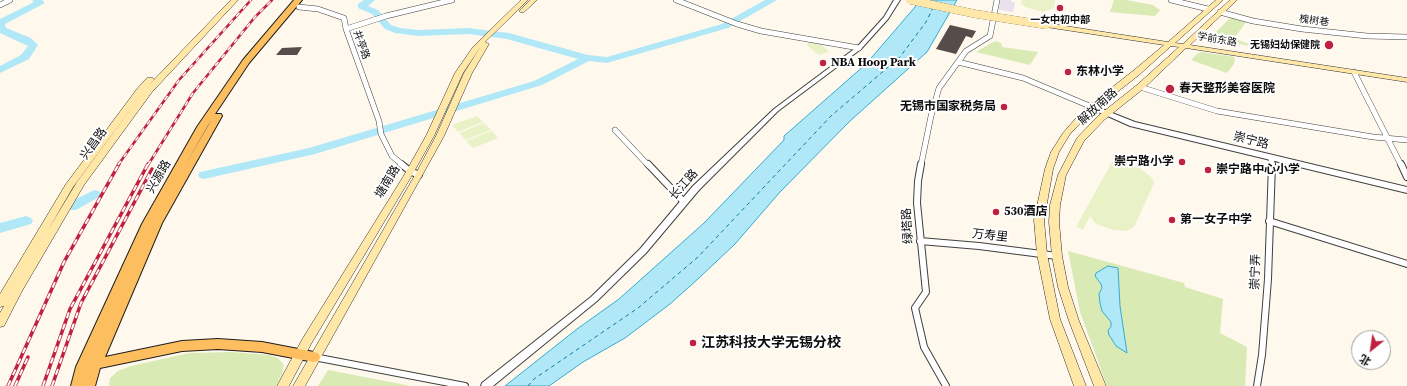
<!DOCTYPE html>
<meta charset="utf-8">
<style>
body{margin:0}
#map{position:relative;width:1407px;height:386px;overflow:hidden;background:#fff8ec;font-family:"Source Serif 4","Noto Sans SC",serif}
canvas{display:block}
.north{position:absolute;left:1351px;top:330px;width:40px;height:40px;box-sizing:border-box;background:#fff;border:1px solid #9e9e9e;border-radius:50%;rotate:210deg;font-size:11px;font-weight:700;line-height:16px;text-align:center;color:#0d0d0d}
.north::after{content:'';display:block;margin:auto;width:14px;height:18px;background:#c02141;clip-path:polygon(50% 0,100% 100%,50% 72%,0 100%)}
</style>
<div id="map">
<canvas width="1407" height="386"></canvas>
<div class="north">北</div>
</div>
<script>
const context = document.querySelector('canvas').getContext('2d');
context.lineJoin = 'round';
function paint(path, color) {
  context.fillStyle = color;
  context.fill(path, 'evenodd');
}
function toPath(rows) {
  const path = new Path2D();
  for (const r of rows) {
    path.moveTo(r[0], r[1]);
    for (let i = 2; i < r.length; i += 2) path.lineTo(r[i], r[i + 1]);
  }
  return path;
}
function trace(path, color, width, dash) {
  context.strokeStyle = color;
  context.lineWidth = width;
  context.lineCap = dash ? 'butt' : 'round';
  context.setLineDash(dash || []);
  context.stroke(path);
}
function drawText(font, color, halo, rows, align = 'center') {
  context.font = font + ' "Source Serif 4","Noto Sans SC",serif';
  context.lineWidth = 4;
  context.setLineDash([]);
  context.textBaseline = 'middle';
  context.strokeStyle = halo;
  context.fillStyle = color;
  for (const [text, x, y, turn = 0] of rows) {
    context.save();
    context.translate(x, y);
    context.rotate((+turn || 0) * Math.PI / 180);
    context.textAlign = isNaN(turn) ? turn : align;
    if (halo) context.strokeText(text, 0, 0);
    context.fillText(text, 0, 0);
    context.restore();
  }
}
paint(toPath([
 [1000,0,1012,0,1011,2,1015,2,1013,12,999,10]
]), '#e9e1ec');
paint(toPath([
 [1114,0,1126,0,1153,5,1160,10,1155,16,1110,12],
 [1231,17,1247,21,1235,37,1238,40,1257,47,1227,42,1215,37,1213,35],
 [995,41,1001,43,1002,47,1038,52,1030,65,976,52],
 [1201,52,1235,57,1234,64,1227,73,1191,60,1197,54],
 [1068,251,1184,283,1185,287,1223,299,1220,333,1247,347,1245,386,1107,386,1080,312],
 [231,352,269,355,278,358,284,365,282,374,276,386,109,386,110,378,118,371,131,366,189,353],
 [328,370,411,386,318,386]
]), '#d9eab5');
paint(toPath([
 [1022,0,1055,0,1054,8,1043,12,1025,7,1021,3],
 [817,41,829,52,818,55,806,44],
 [477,116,483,122,458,132,452,125],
 [484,123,491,130,466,140,459,133],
 [492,131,498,138,473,148,466,141],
 [1113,160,1119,162,1118,165,1125,164,1140,168,1152,178,1154,183,1134,227,1127,231,1113,230,1096,224,1090,216,1083,230,1076,227]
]), '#e9f1c7');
const water = toPath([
 [918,0,957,0,927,52,850,121,780,192,735,244,699,278,670,304,625,338,583,362,549,386,505,386,577,329,619,299,704,223,784,140,784,136,866,64,915,7,918,0],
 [1108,266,1118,268,1120,306,1127,353,1116,346,1109,335,1108,330,1111,327,1111,322,1102,311,1100,303,1099,294,1102,288,1101,284,1095,276,1096,273,1108,266]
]);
paint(water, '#b0e8f8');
trace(water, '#35abd1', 1);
paint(toPath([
 [32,0,42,0,45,3,5,24,6,28,31,38,38,45,29,59,0,73,0,66,21,55,28,46,0,33,0,19,34,2,32,0],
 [364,0,375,0,368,6,378,10,391,25,400,28,419,30,468,28,509,33,588,55,607,57,722,24,765,0,777,0,728,28,607,63,589,61,542,85,315,154,204,179,200,178,198,175,200,172,309,148,534,81,578,59,507,39,468,34,419,36,395,33,385,29,372,14,358,8,358,4,364,0],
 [94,190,99,191,101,194,99,197,76,210,66,210,64,207,66,204,94,190],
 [26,216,31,218,33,221,31,224,0,233,0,223,26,216]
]), '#b0e8f8');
trace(toPath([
 [528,386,534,379,638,308,698,257,831,116,900,57,926,22,933,8]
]), '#1379a2', 1, [4, 3.5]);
paint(toPath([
 [950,25,976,31,972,38,966,36,956,54,936,49],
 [302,47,297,55,276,55,282,48]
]), '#564c49');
const minorFar1 = toPath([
 [676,0,737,24,761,31,859,48],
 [1171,0,1208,9],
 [0,5,10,0],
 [299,7,318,9,344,18,346,29,379,121,381,134,392,156,403,165],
 [1220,12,1253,21,1302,29,1367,36,1407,37],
 [346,29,386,16,452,0],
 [958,62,1023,78,1092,107],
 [1354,72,1401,165],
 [1140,87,1217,111,1373,137,1407,140],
 [615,130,648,165],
 [1271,158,1272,165],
 [921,165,931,116,939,88,966,51,990,36,997,0]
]);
const minor = toPath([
 [401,164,410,171,419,175],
 [648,164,684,202],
 [921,164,918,181,917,203,926,292,915,308,924,347,946,386],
 [1401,164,1407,177],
 [1269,221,1407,264],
 [920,241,979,246,1057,256],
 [314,357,465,386],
 [1257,386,1262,355,1268,279,1272,164]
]);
const tertiary = toPath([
 [894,0,900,0,888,19,861,49,778,111,699,190,646,253,597,301,493,386,481,386,482,383,591,297,640,249,693,186,774,109,857,47,884,17,894,0],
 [1092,105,1135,122,1407,187,1407,193,1130,126,1090,108,1089,107,1090,106,1092,105]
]);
const secondary = toPath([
 [231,0,238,0,152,92,84,185,22,291,4,326,0,327,0,313,4,306,0,307,0,294,66,184,137,89,147,78,153,78,154,80,149,85,231,0],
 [145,90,77,182,48,230,73,187,145,90],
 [521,0,528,0,485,42,489,44,472,73,444,136,305,386,293,386,415,175,436,136,464,73,481,46,463,73,434,136,411,177,311,344,289,386,277,386,303,338,403,177,426,136,455,73,473,47,521,0],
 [530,0,537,0,524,12,520,12,520,10,530,0],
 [1216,0,1223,0,1175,43,1183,44,1230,0,1237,0,1190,45,1407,78,1407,82,1186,48,1143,89,1104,120,1084,141,1066,175,1060,205,1059,222,1062,256,1068,287,1079,321,1106,386,1094,386,1069,321,1058,287,1052,256,1049,222,1050,205,1058,175,1077,138,1098,116,1137,85,1179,47,1171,46,1139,75,1089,114,1070,134,1059,152,1053,169,1044,220,1047,254,1060,319,1086,386,1074,386,1050,319,1037,254,1034,220,1045,169,1051,152,1063,133,1083,110,1133,71,1164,45,1046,27,1043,25,1046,23,1168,42,1216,0]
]);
const primary = toPath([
 [294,0,302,0,249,63,215,114,221,114,222,116,162,223,105,357,182,341,218,339,262,342,314,352,318,353,320,357,318,361,314,362,262,352,218,349,182,351,100,368,95,386,71,386,76,367,142,224,197,127,243,60,294,0],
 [212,119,184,167,207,127,212,119]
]);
trace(minorFar1, '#404040', 6);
trace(minor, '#404040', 8);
trace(tertiary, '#404040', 2);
trace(secondary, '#2f2f2f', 1);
trace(primary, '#1e1e1e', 2);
trace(minorFar1, '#fff', 5);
trace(minor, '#fff', 6);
paint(tertiary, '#fff');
paint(secondary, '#ffe8a7');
paint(primary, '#fcbe5f');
const railFar1 = toPath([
 [118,165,179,80,251,0],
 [148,165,193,93,255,17,272,0]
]);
const rail = toPath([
 [8,386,64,262,119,164],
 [15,386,28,357],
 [43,386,70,309,148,164],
 [52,386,81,303,152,169]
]);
trace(railFar1, '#c02141', 2.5);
trace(rail, '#c02141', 3.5);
trace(railFar1, '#fff', 1.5, [5]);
trace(rail, '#fff', 2, [6]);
const secondaryBridge = toPath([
 [910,0,976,14,1046,25]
]);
trace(secondaryBridge, '#2f2f2f', 8, []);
trace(secondaryBridge, '#ffe8a7', 8);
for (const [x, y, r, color] of [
 [1060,8,4,"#c02141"],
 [1329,45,5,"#c02141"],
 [823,63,4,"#c02141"],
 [1068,72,4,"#c02141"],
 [1170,89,5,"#c02141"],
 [1004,107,4,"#c02141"],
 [1182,162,4,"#c02141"],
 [1208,170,4,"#c02141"],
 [996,212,4,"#c02141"],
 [1172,220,4,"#c02141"],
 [693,343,4,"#c02141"]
]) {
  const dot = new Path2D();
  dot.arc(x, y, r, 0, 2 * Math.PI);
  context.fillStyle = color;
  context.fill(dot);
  trace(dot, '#fff', 1.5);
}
drawText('bold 10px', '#0d0d0d', '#fff', [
 ["一女中初中部",1060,20],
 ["无锡妇幼保健院",1320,45,"right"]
]);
drawText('10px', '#0d0d0d', '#fff', [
 ["槐树巷",1314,21,7],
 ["学前东路",1217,40,10],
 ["井亭路",361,45,70]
]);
drawText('bold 12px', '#0d0d0d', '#fff', [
 ["NBA Hoop Park",831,63],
 ["东林小学",1076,72],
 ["春天整形美容医院",1179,89],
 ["无锡市国家税务局",996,107,"right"],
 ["崇宁路小学",1174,162,"right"],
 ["崇宁路中心小学",1216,170],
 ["530酒店",1004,212],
 ["第一女子中学",1180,220]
], 'left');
drawText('12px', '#0d0d0d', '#fff', [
 ["解放南路",1098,107,-42],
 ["崇宁路",1251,141,14],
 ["兴昌路",94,144,-54],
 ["兴源路",159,177,-60],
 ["塘南路",388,182,-59],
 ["长江路",684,185,-48],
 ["绿塔路",908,226,-94],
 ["万寿里",990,236,6],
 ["崇宁弄",1256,272,-88]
]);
drawText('bold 14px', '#0d0d0d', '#fff', [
 ["江苏科技大学无锡分校",701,343]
], 'left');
</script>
